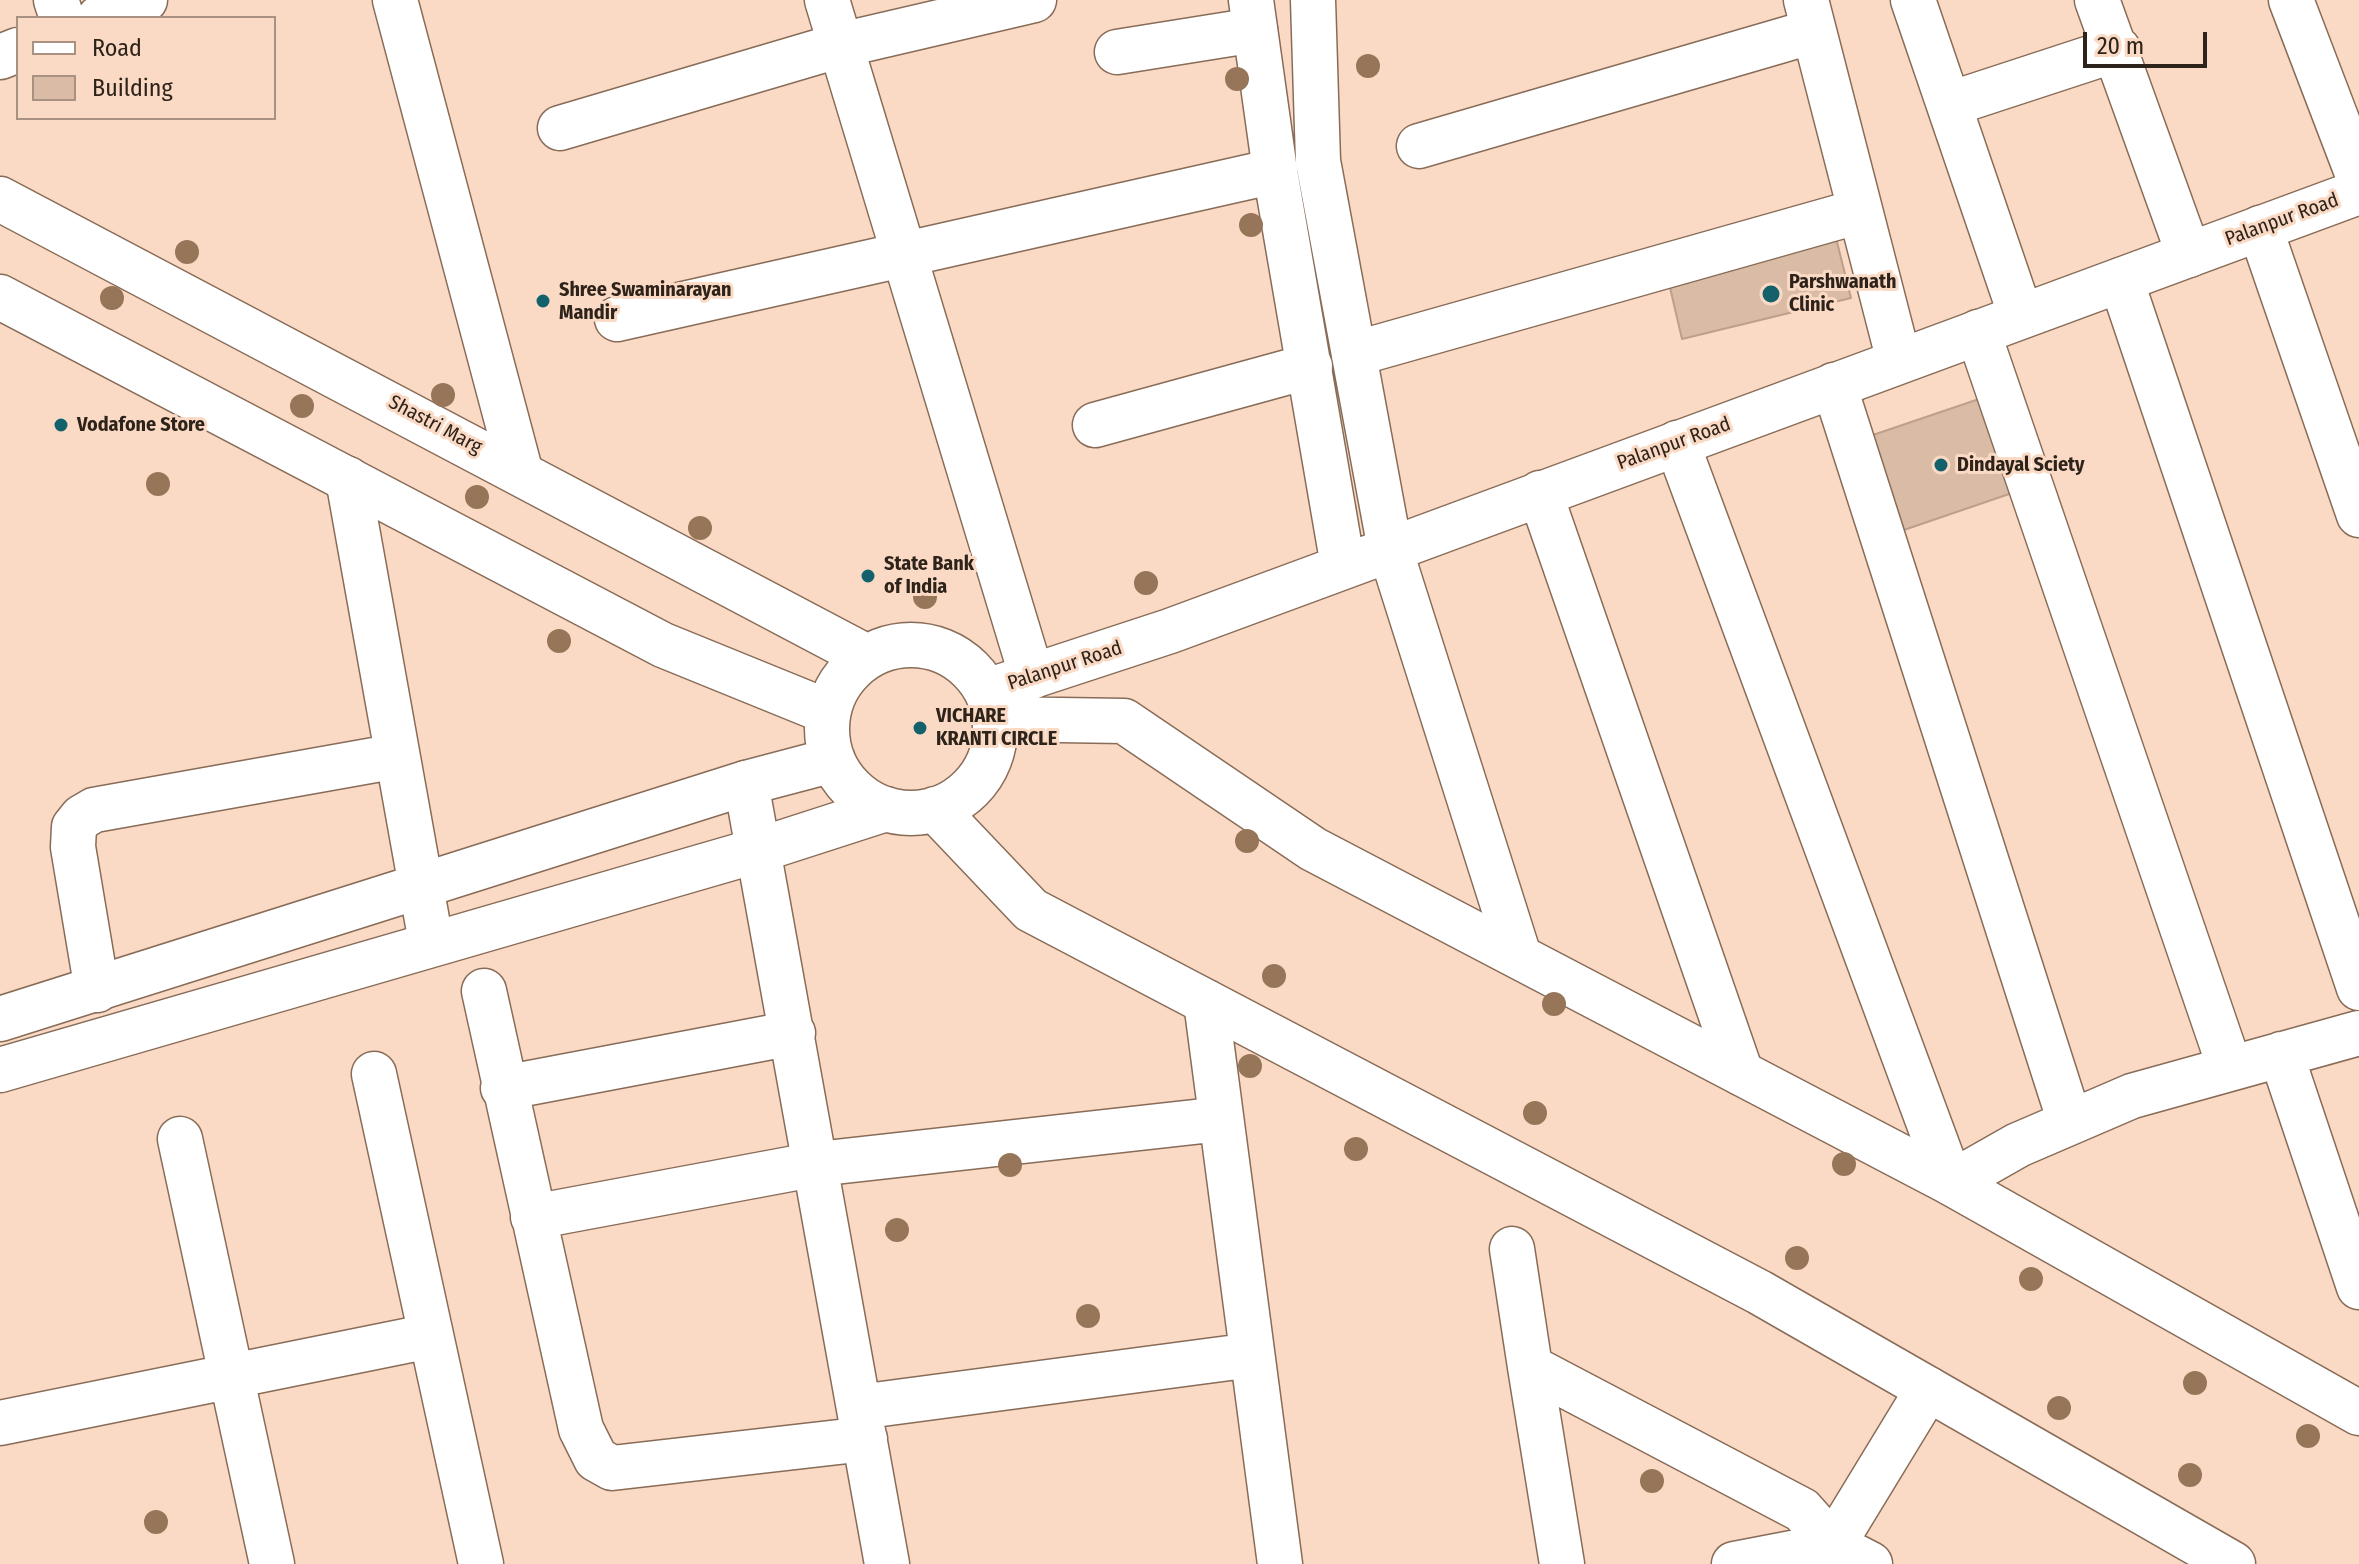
<!DOCTYPE html>
<style>
body{margin:0}
#map{position:relative;width:2359px;height:1564px;overflow:hidden;background:#fadac4;font-family:"Fira Sans Condensed",sans-serif}
canvas{display:block}
.legend{position:absolute;left:16px;top:16px;width:260px;height:104px;box-sizing:border-box;background:#fadac4;border:2px solid #a89180;margin:0;padding:10px 14px;list-style:none;font-size:24px;color:#2e231a}
.legend li{display:flex;align-items:center;gap:16px;height:40px}
.legend b{width:40px;border:2px solid #a89180}
.scale{position:absolute;left:2083px;top:32px;width:124px;height:36px;box-sizing:border-box;border:4px solid #2e231a;border-top:0;padding-left:10px;font-size:24px;line-height:28px;white-space:nowrap;color:#2e231a;-webkit-text-stroke:6px #fadac4;paint-order:stroke}
</style>
<div id="map">
<canvas width="2359" height="1564"></canvas>
<ul class="legend">
<li><b style="height:10px;background:#fff"></b>Road</li>
<li><b style="height:22px;background:#dabca6"></b>Building</li>
</ul>
<div class="scale">20 m</div>
</div>
<script>
const context = document.querySelector('canvas').getContext('2d');
context.lineJoin = 'round';
function paint(path, color) {
  context.fillStyle = color;
  context.fill(path, 'evenodd');
}
function toPath(rows) {
  const path = new Path2D();
  for (const r of rows) {
    if (r.length === 3) {
      path.moveTo(r[0] + r[2], r[1]);
      path.arc(r[0], r[1], r[2], 0, 2 * Math.PI);
      continue;
    }
    path.moveTo(r[0], r[1]);
    for (let i = 2; i < r.length; i += 2) path.lineTo(r[i], r[i + 1]);
  }
  return path;
}
function trace(path, color, width, dash) {
  context.strokeStyle = color;
  context.lineWidth = width;
  context.lineCap = dash ? 'butt' : 'round';
  context.setLineDash(dash || []);
  context.stroke(path);
}
function drawText(font, color, halo, rows, align = 'center') {
  context.font = font + ' "Fira Sans Condensed",sans-serif';
  context.lineWidth = 6;
  context.setLineDash([]);
  context.textBaseline = 'middle';
  context.strokeStyle = halo;
  context.fillStyle = color;
  for (const [text, x, y, turn = 0] of rows) {
    context.save();
    context.translate(x, y);
    context.rotate((+turn || 0) * Math.PI / 180);
    context.textAlign = isNaN(turn) ? turn : align;
    if (halo) context.strokeText(text, 0, 0);
    context.fillText(text, 0, 0);
    context.restore();
  }
}
const building = toPath([
 [1836,238,1851,298,1682,339,1668,279,1836,238],
 [1982,398,2015,492,1898,532,1867,437,1982,398]
]);
paint(building, '#dabca6');
trace(building, '#bd9f8a', 2);
const minor = toPath([
 [56,0,62,18],
 [395,0,520,470],
 [827,0,1032,677],
 [1806,0,1899,361],
 [1913,0,2021,316],
 [2097,0,2189,255],
 [2291,0,2359,178],
 [99,18,145,0],
 [1117,52,1255,30],
 [0,57,18,50],
 [1950,104,2118,49],
 [560,128,841,45,1034,0],
 [1419,146,1814,31],
 [2260,228,2359,515],
 [2121,280,2359,988],
 [617,319,1275,171],
 [1978,332,2230,1068],
 [1354,354,1860,211],
 [1834,385,2070,1122],
 [1095,425,1310,366],
 [1677,443,1951,1183,2018,1145,2132,1096,2359,1033],
 [348,479,431,942],
 [1540,493,1741,1073],
 [1390,549,1519,956],
 [746,783,887,1564],
 [97,990,73,847,74,827,82,817,94,810,397,756],
 [484,991,581,1429,596,1459,612,1468,865,1439],
 [1206,1002,1280,1564],
 [2281,1054,2359,1287],
 [374,1074,481,1564],
 [503,1088,793,1033],
 [180,1139,272,1564],
 [533,1217,817,1164,1221,1119],
 [1512,1249,1530,1367,1802,1510,1833,1545,1834,1564],
 [1530,1367,1562,1564],
 [859,1407,1252,1355],
 [0,1423,430,1336],
 [1833,1545,1928,1389],
 [1734,1564,1833,1545,1870,1564]
]);
const tertiary = toPath([
 [1251,0,1275,171,1343,566],
 [1313,0,1318,161,1390,549],
 [0,199,867,657],
 [0,297,663,645,828,712],
 [911,729,84],
 [987,691,1170,631,2359,192],
 [996,719,1124,721,1313,849,1951,1183,2359,1413],
 [935,809,1031,910,1759,1292,2233,1564],
 [0,1019,746,783,833,760],
 [0,1070,759,850,886,809]
]);
trace(minor, '#886c58', 47);
trace(tertiary, '#886c58', 47);
trace(minor, '#fff', 44);
trace(tertiary, '#fff', 44);
context.fillStyle = '#977559';
for (const [x, y] of [
 [1368,66],
 [1237,79],
 [1251,225],
 [187,252],
 [112,298],
 [443,395],
 [302,406],
 [158,484],
 [477,497],
 [700,528],
 [1146,583],
 [925,597],
 [559,641],
 [1247,841],
 [1274,976],
 [1554,1004],
 [1250,1066],
 [1535,1113],
 [1356,1149],
 [1844,1164],
 [1010,1165],
 [897,1230],
 [1797,1258],
 [2031,1279],
 [1088,1316],
 [2195,1383],
 [2059,1408],
 [2308,1436],
 [2190,1475],
 [1652,1481],
 [156,1522]
]) {
  context.beginPath();
  context.arc(x, y, 12, 0, 2 * Math.PI);
  context.fill();
}
for (const [x, y, r, color] of [
 [1771,294,10,"#13626b"],
 [543,301,8,"#13626b"],
 [61,425,8,"#13626b"],
 [1941,465,8,"#13626b"],
 [868,576,8,"#13626b"],
 [920,728,8,"#13626b"]
]) {
  const dot = new Path2D();
  dot.arc(x, y, r, 0, 2 * Math.PI);
  context.fillStyle = color;
  context.fill(dot);
  trace(dot, '#fadac4', 3);
}
drawText('20px', '#2e231a', '#fadac4', [
 ["Palanpur Road",2282,220,-20],
 ["Shastri Marg",435,425,28],
 ["Palanpur Road",1674,444,-20],
 ["Palanpur Road",1065,666,-18]
]);
drawText('bold 20px', '#2e231a', '#fadac4', [
 ["Parshwanath",1789,282],
 ["Clinic",1789,305],
 ["Shree Swaminarayan",559,290],
 ["Mandir",559,313],
 ["Vodafone Store",77,425],
 ["Dindayal Sciety",1957,465],
 ["State Bank",884,564],
 ["of India",884,587],
 ["VICHARE",936,716],
 ["KRANTI CIRCLE",936,739]
], 'left');
</script>
